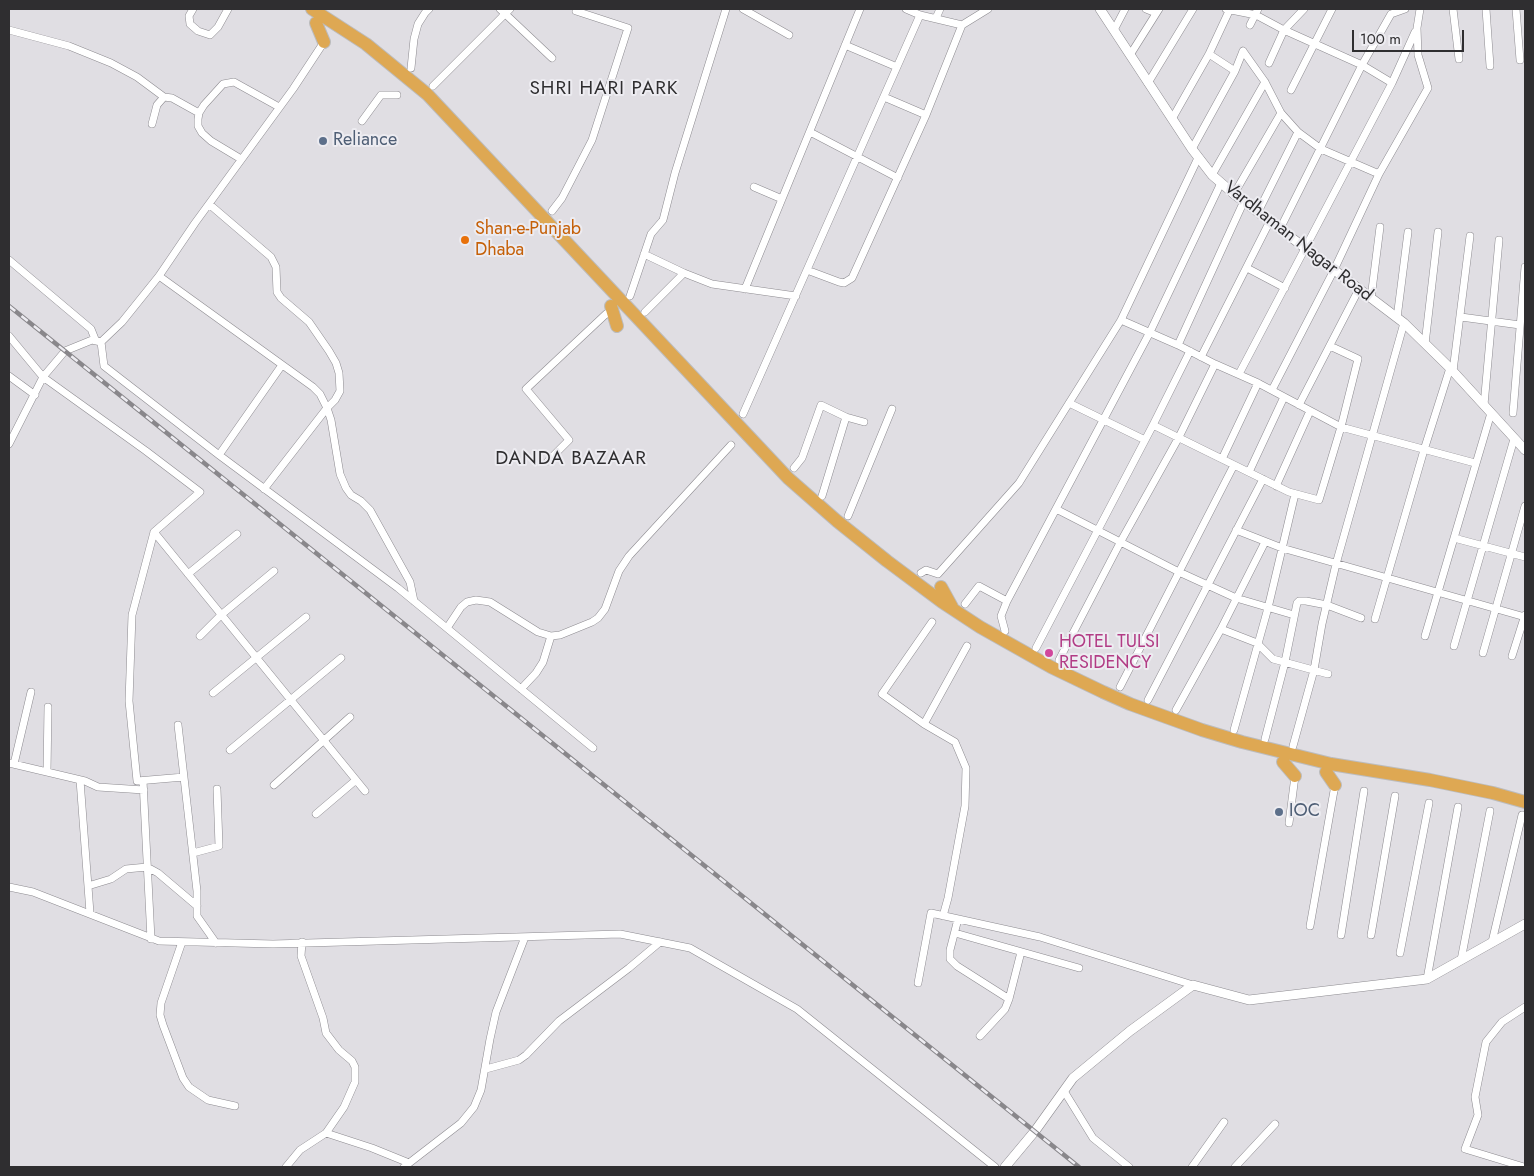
<!DOCTYPE html>
<style>
body{margin:0}
#map{position:relative;width:1534px;height:1176px;overflow:hidden;background:#e0dee3;font-family:Jost,sans-serif}
canvas{display:block}
.frame{position:absolute;inset:0;border:10px solid #2f2e30;pointer-events:none}
.scale{position:absolute;left:1352px;top:30px;width:112px;height:22px;box-sizing:border-box;border:2px solid #2f2e30;border-top:0;padding-left:6px;font-size:15px;line-height:18px;white-space:nowrap;color:#2f2e30;-webkit-text-stroke:4px #edecf1;paint-order:stroke}
</style>
<div id="map">
<canvas width="1534" height="1176"></canvas>
<div class="frame"></div>
<div class="scale">100 m</div>
</div>
<script>
const context = document.querySelector('canvas').getContext('2d');
context.lineJoin = 'round';
function toPath(rows) {
  const path = new Path2D();
  for (const r of rows) {
    path.moveTo(r[0], r[1]);
    for (let i = 2; i < r.length; i += 2) path.lineTo(r[i], r[i + 1]);
  }
  return path;
}
function trace(path, color, width, dash) {
  context.strokeStyle = color;
  context.lineWidth = width;
  context.lineCap = dash ? 'butt' : 'round';
  context.setLineDash(dash || []);
  context.stroke(path);
}
function drawText(font, color, halo, rows, align = 'center') {
  context.font = font + ' Jost,sans-serif';
  context.lineWidth = 4;
  context.setLineDash([]);
  context.textBaseline = 'middle';
  context.strokeStyle = halo;
  context.fillStyle = color;
  for (const [text, x, y, turn = 0] of rows) {
    context.save();
    context.translate(x, y);
    context.rotate((+turn || 0) * Math.PI / 180);
    context.textAlign = isNaN(turn) ? turn : align;
    if (halo) context.strokeText(text, 0, 0);
    context.fillText(text, 0, 0);
    context.restore();
  }
}
const street = toPath([
 [193,9,189,16,190,24,198,31,210,35,218,27,228,9],
 [500,9,552,58],
 [743,9,789,35],
 [906,9,920,15,962,25],
 [1146,9,1156,13],
 [1226,9,1256,15,1284,30,1362,65,1392,83],
 [1453,9,1459,59],
 [1486,9,1490,66],
 [1516,9,1520,60],
 [936,18,940,9],
 [1250,25,1258,9],
 [9,30,69,46,111,63,137,77,164,97],
 [1114,30,1125,9],
 [845,45,897,67],
 [1243,51,1265,82,1281,113,1298,132,1321,149,1379,174],
 [1209,54,1235,71],
 [1130,55,1159,9],
 [1269,63,1284,30,1304,9],
 [411,68,414,39,418,24,425,13,429,9],
 [1148,83,1193,9],
 [433,86,510,9],
 [1291,90,1332,9],
 [884,97,926,115],
 [1172,119,1209,54,1230,9],
 [362,121,381,95,397,95],
 [152,124,157,105,164,97,172,98,199,113],
 [810,132,898,178],
 [1192,149,1235,71,1243,51],
 [241,159,211,141,202,133,198,126,198,119,199,113,204,105,223,84,234,82,279,107],
 [1212,175,1265,82],
 [754,187,782,199],
 [1234,194,1281,113],
 [209,204,271,257,276,267,277,292,281,298,309,322,329,351,336,363,339,373,340,391,335,400,327,408,264,489],
 [552,211,562,198,592,140,628,28,576,11],
 [1258,212,1298,132],
 [1280,229,1362,65,1391,14,1405,9],
 [644,254,684,273,712,284,796,296],
 [9,260,91,329,95,339],
 [1247,268,1285,288],
 [807,270,839,282,844,283,852,278,926,115,962,25,988,9],
 [159,276,313,387,320,394,327,408,331,420,340,474,346,488,351,495,361,501,370,510,410,582,414,601],
 [745,289,860,9],
 [630,296,651,234,663,220,675,173,726,9],
 [1371,298,1380,227],
 [645,312,684,273],
 [1461,317,1520,325],
 [1397,318,1408,232],
 [1121,320,1178,345,1215,364,1258,383,1341,427,1475,463],
 [9,336,43,377,146,451,200,492,154,532,132,615,129,701,137,781,184,777],
 [101,342,104,366,219,455,398,588,593,748],
 [101,342,122,322,159,276,195,223,293,89,324,42],
 [1425,344,1438,232],
 [1178,345,1244,201],
 [1201,357,1270,221],
 [1453,371,1470,236],
 [1239,374,1392,83,1415,32],
 [9,376,35,395],
 [1272,390,1334,270,1379,174,1428,88,1418,55,1417,28,1420,9],
 [1069,403,1145,440],
 [1299,405,1359,289],
 [1484,405,1499,240],
 [1513,413,1525,267],
 [743,414,920,15],
 [1153,425,1289,492,1319,500,1341,427,1358,359,1330,346],
 [9,444,43,377,65,351,92,340,101,342],
 [219,455,282,365],
 [1222,459,1258,383],
 [548,461,569,440,526,389,606,314],
 [794,468,802,458,821,405,846,417,864,422],
 [1249,472,1284,397],
 [1276,486,1310,411],
 [822,496,846,417],
 [1056,509,1179,572,1236,598,1294,615],
 [848,516,892,409],
 [1236,530,1282,548,1525,617],
 [154,532,365,791],
 [1454,538,1525,557],
 [921,573,926,570,938,574,1019,483,1121,320,1198,158],
 [188,574,237,534],
 [965,604,979,586,1007,601],
 [1375,619,1424,450,1450,368],
 [932,622,882,694,924,724,955,742,966,768,965,806,948,898,943,916],
 [447,628,461,607,467,602,476,600,490,602,538,632,551,636,560,635,592,622,598,618,605,609,619,571,629,556,731,445],
 [1221,629,1257,643,1273,659,1328,674],
 [1005,631,1001,616,1007,601,1150,332,1221,183],
 [200,636,221,615,274,571],
 [1425,636,1491,413],
 [1454,646,1514,439],
 [1036,648,1153,425,1190,351],
 [1483,653,1525,506],
 [1512,656,1525,615],
 [1059,660,1121,541,1179,437,1215,364],
 [1120,687,1234,465],
 [521,689,536,673,543,662,551,636],
 [213,693,306,617],
 [1148,700,1263,479],
 [1176,710,1221,629,1265,542],
 [924,724,967,646],
 [178,725,197,891,197,916,216,943],
 [1234,730,1268,608,1295,494],
 [1265,739,1285,662,1297,603,1299,601,1306,601,1327,605,1361,618],
 [1293,746,1314,670,1322,624,1336,564,1404,323],
 [230,750,341,658],
 [9,763,85,781,98,787,144,790],
 [14,764,31,692],
 [47,772,48,707],
 [80,780,90,913],
 [143,781,151,939],
 [274,785,350,717],
 [316,814,356,780],
 [1289,823,1295,776],
 [193,853,219,846,217,789],
 [88,886,111,879,126,869,147,867,158,873,197,906],
 [9,887,33,892,159,941,273,944,620,934,690,948,797,1009,995,1167],
 [958,919,950,950,950,959,957,966,1009,999],
 [1310,926,1335,785],
 [955,933,1079,968],
 [1341,935,1364,791],
 [1371,935,1395,796],
 [182,942,161,1003,160,1015,163,1025,183,1078,189,1087,208,1100,235,1106],
 [1492,942,1522,815],
 [1400,953,1429,803],
 [1461,960,1490,811],
 [1427,979,1458,807],
 [918,983,931,913,1040,937,1193,985],
 [980,1036,1005,1009,1009,999,1021,952],
 [486,1069,519,1060,526,1055,559,1021,629,968,660,942],
 [1064,1091,1093,1138,1129,1167],
 [326,1133,372,1148,409,1163],
 [286,1167,300,1150,326,1133,344,1107,355,1082,355,1067,352,1061,339,1050,326,1033,323,1018,301,956,302,942],
 [404,1167,461,1123,474,1107,481,1090,490,1039,496,1012,525,937],
 [1192,1167,1224,1122],
 [1235,1167,1275,1124],
 [1524,1167,1465,1149,1478,1115,1475,1097,1486,1042,1502,1022,1525,1007]
]);
const secondary = toPath([
 [1100,9,1192,149,1212,175,1234,194,1404,323,1450,368,1525,450],
 [1005,1167,1035,1131,1073,1078,1130,1031,1193,985,1249,1000,1427,979,1525,924]
]);
const highway = toPath([
 [312,9,366,44,427,94,788,478,837,521,887,561,942,602,980,627,1051,667,1103,692,1130,704,1202,730,1242,742,1331,764,1430,780,1493,793,1525,802],
 [316,23,324,42],
 [611,306,617,326],
 [941,587,952,607],
 [1283,762,1295,776],
 [1326,772,1335,785]
]);
trace(street, '#8d8b90', 8);
trace(secondary, '#8d8b90', 10);
trace(highway, '#bcbcbd', 14);
trace(street, '#fff', 7);
trace(secondary, '#fff', 9);
trace(highway, '#dea853', 12);
const rail = toPath([
 [9,306,1079,1167]
]);
trace(rail, '#89878b', 4.5);
trace(rail, '#edecf1', 2.5, [8]);
for (const [x, y, r, color] of [
 [323,141,5,"#5c6f8a"],
 [465,240,5,"#e8710a"],
 [1049,653,5,"#d1479c"],
 [1279,812,5,"#5c6f8a"]
]) {
  const dot = new Path2D();
  dot.arc(x, y, r, 0, 2 * Math.PI);
  context.fillStyle = color;
  context.fill(dot);
  trace(dot, '#edecf1', 2);
}
drawText('18px', '#4e5e75', '#edecf1', [
 ["Reliance",333,141],
 ["IOC",1289,812]
], 'left');
drawText('18px', '#c56008', '#edecf1', [
 ["Shan-e-Punjab",475,230],
 ["Dhaba",475,251]
], 'left');
drawText('18px', '#2f2e30', '#edecf1', [
 ["Vardhaman Nagar Road",1298,242,38]
]);
drawText('18px', '#b23c85', '#edecf1', [
 ["HOTEL TULSI",1059,643],
 ["RESIDENCY",1059,664]
], 'left');
context.letterSpacing = '1px';
drawText('19px', '#2f2e30', '#edecf1', [
 ["SHRI HARI PARK",604,89],
 ["DANDA BAZAAR",571,459]
]);
context.letterSpacing = '0px';
</script>
